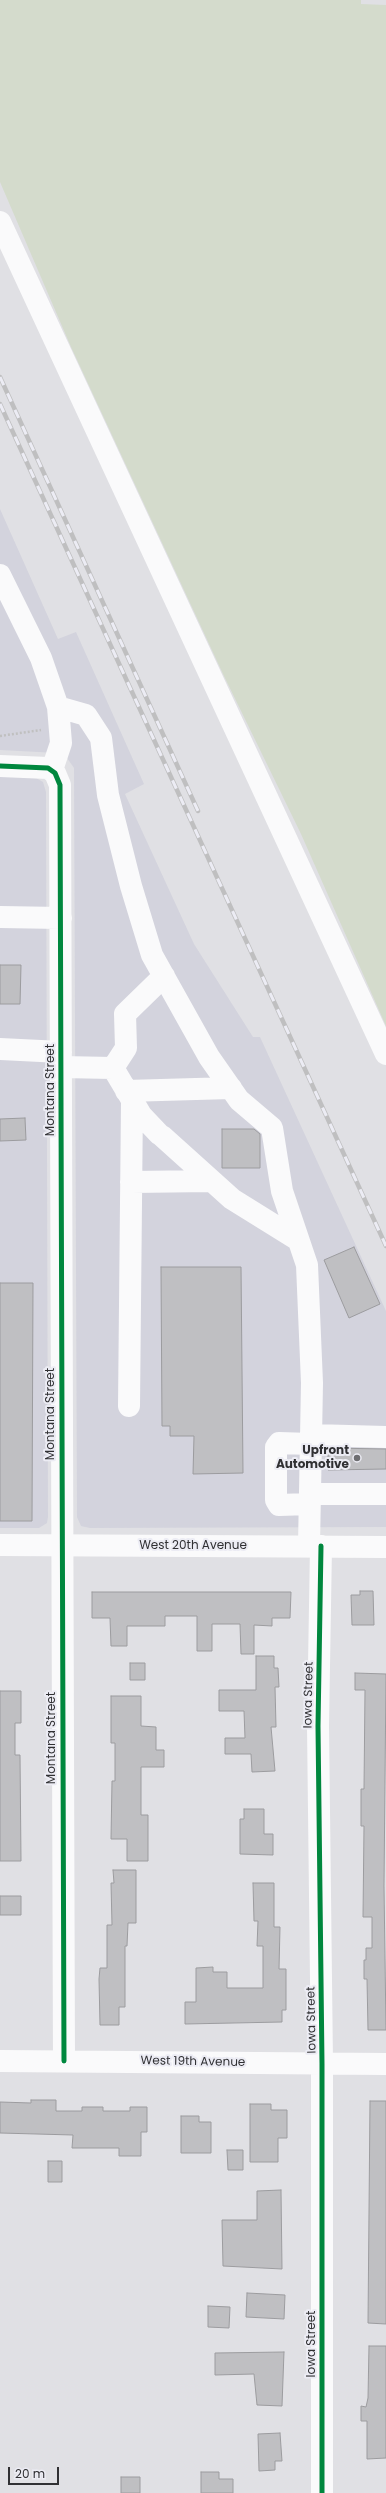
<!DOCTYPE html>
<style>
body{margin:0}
#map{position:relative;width:386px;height:2493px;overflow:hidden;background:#e0e0e4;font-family:Poppins,sans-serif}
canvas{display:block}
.scale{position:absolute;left:8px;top:2467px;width:51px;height:18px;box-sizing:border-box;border:2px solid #303033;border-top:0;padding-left:5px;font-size:12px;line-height:14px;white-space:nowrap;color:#303033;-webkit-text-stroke:3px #ececf4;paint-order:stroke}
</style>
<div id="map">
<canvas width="386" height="2493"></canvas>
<div class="scale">20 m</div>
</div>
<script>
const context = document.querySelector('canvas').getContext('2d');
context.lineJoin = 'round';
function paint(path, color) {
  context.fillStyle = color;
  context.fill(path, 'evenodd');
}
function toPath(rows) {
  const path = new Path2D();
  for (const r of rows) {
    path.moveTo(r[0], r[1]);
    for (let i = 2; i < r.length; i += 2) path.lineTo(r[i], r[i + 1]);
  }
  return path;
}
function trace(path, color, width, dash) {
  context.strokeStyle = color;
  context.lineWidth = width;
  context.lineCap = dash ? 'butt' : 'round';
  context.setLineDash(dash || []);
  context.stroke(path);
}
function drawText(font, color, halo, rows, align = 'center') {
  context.font = font + ' Poppins,sans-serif';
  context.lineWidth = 4;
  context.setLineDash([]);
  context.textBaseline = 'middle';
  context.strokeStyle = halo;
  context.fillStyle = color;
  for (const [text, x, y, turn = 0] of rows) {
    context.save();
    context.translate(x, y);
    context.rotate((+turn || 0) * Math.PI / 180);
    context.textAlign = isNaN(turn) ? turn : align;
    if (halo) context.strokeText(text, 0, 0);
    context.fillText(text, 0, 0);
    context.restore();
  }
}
paint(toPath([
 [0,509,58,639,76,632,144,784,125,794,194,944,253,1037,260,1037,386,1311,386,1527,90,1528,81,1526,77,1517,74,768,67,758,57,753,0,750],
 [0,776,36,778,43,782,46,792,48,1517,47,1523,39,1528,0,1528]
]), '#d3d3dd');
paint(toPath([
 [0,0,361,0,361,4,386,5,386,1026,301,834,223,674,71,347,0,182]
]), '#d4dbcc');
const building = toPath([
 [0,965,21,965,20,1004,0,1004,0,965],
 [25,1118,26,1140,0,1141,0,1119,25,1118],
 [222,1129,254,1129,260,1134,260,1168,222,1168,222,1129],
 [354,1247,380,1304,349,1318,324,1260,354,1247],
 [161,1267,241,1267,243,1473,193,1474,194,1436,170,1436,170,1426,162,1426,161,1267],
 [0,1283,33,1283,32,1521,0,1521,0,1283],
 [328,1448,386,1449,386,1469,328,1470,328,1448],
 [360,1591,373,1591,374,1625,352,1625,351,1595,360,1595,360,1591],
 [92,1592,291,1592,290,1618,272,1618,272,1626,254,1625,254,1654,241,1654,240,1624,212,1624,212,1651,197,1651,197,1616,165,1616,165,1626,127,1626,127,1646,111,1646,110,1618,92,1618,92,1592],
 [256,1656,274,1656,274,1668,278,1668,279,1687,275,1687,276,1727,271,1727,275,1771,252,1772,251,1754,225,1754,225,1738,245,1738,244,1711,219,1711,219,1690,256,1690,256,1656],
 [130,1663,145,1663,145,1680,130,1680,130,1663],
 [355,1673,386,1674,384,1886,386,2030,368,2030,367,1979,364,1979,364,1960,366,1960,366,1948,372,1948,372,1917,363,1917,364,1826,361,1826,361,1789,364,1789,365,1690,355,1690,355,1673],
 [0,1691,21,1691,21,1723,15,1723,15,1755,20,1755,21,1861,0,1861,0,1691],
 [111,1696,141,1696,141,1726,156,1727,156,1750,164,1750,164,1767,141,1767,141,1815,148,1815,148,1861,127,1861,127,1839,111,1839,112,1781,115,1781,115,1743,111,1743,111,1696],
 [244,1809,264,1809,264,1834,273,1834,273,1855,240,1854,240,1819,244,1819,244,1809],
 [113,1870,136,1870,136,1923,128,1923,127,1946,125,1946,125,2007,119,2007,119,2025,100,2025,99,1979,100,1968,107,1968,107,1925,112,1925,111,1883,114,1883,113,1870],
 [253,1883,274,1883,274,1927,280,1927,279,1969,286,1969,286,2010,282,2010,282,2022,185,2024,185,2002,196,2002,196,1968,213,1967,213,1972,227,1972,227,1988,263,1988,263,1946,257,1946,258,1921,254,1921,253,1883],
 [0,1896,21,1896,21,1915,0,1915,0,1896],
 [31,2100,56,2100,56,2111,82,2111,82,2107,103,2107,103,2111,130,2111,130,2107,147,2107,147,2132,141,2132,141,2156,119,2156,119,2148,72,2148,73,2135,0,2133,0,2102,31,2103,31,2100],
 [370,2101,386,2101,386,2324,368,2323,370,2101],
 [250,2104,271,2104,271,2110,287,2110,287,2138,278,2138,278,2162,250,2162,250,2104],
 [181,2116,199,2116,199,2122,211,2122,211,2153,181,2153,181,2116],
 [227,2150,243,2150,243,2170,228,2170,227,2150],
 [48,2161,62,2161,62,2182,48,2182,48,2161],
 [281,2190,282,2269,223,2266,222,2220,257,2220,257,2191,281,2190],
 [247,2293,285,2295,284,2319,246,2317,247,2293],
 [208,2306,230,2307,229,2328,208,2327,208,2306],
 [369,2346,386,2346,386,2458,367,2459,367,2421,361,2421,361,2406,366,2407,368,2398,369,2346],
 [284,2352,282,2406,257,2405,254,2374,215,2375,215,2353,284,2352],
 [280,2433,282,2461,275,2461,275,2470,259,2471,258,2434,280,2433],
 [201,2472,219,2472,219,2479,233,2479,233,2493,201,2493,201,2472],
 [121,2477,140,2477,140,2493,121,2493,121,2477]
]);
paint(building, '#bfbfc2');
trace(building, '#9c9c9f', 1);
trace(toPath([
 [0,736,41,730]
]), '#c0c0c0', 2.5, [2, 2]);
trace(toPath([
 [0,222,386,1054],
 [0,575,41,658,58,707,61,743,52,770],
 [58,707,86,715,101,738,108,795,131,886,152,955,209,1057,239,1100,272,1128,282,1191,307,1265,312,1383,309,1546],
 [0,766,48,768,55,773,60,785,64,2061],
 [0,917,61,918],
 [0,1049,61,1052],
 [61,1067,113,1068,141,1115,159,1134],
 [113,1068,126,1048,125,1014,164,976],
 [126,1091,231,1088],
 [162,1136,232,1199,298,1240],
 [131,1182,211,1181],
 [129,1406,132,1101],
 [312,1435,386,1437],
 [310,1494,386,1494],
 [310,1504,279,1505,276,1500,276,1447,279,1443,311,1444],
 [321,1546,318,1726,322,2064,322,2493],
 [0,2061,386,2064]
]), '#fafafb', 22);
trace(toPath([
 [0,1545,386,1547]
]), '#fafafb', 22);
const rail = toPath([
 [0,377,198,811],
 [0,404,386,1246]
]);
trace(rail, '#bfbfc0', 4.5);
trace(rail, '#ececf4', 3, [9]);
trace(toPath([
 [0,766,48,768,55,773,60,785,64,2061],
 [321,1546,318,1726,322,2064,322,2493]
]), '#00873e', 5);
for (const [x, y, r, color] of [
 [357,1458,4,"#6e6e71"]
]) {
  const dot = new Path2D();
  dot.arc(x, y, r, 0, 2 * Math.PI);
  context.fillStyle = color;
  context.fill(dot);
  trace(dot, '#ececf4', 1.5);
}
drawText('12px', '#303033', '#ececf4', [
 ["Montana Street",51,1090,-90],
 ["Montana Street",51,1414,-90],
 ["West 20th Avenue",193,1546],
 ["Iowa Street",309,1695,-89],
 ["Montana Street",52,1738,-90],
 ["Iowa Street",312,2020,-91],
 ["West 19th Avenue",193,2062,1],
 ["Iowa Street",312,2344,-90]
]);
drawText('bold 12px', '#303033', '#ececf4', [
 ["Upfront",349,1451],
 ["Automotive",349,1465]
], 'right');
</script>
